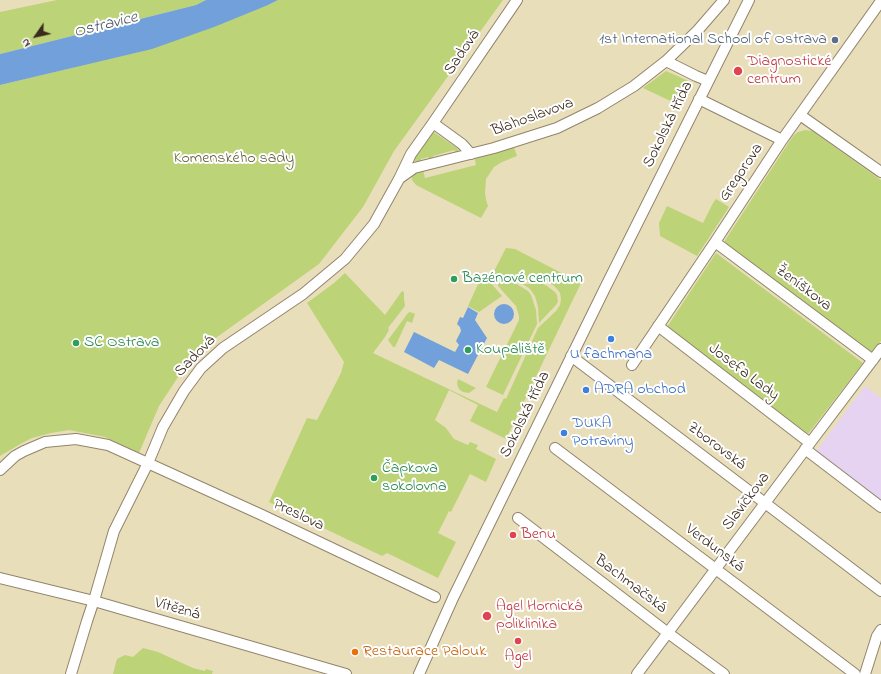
<!DOCTYPE html>
<meta charset="utf-8">
<style>
body{margin:0}
#map{position:relative;width:881px;height:674px;overflow:hidden;background:#e8dfba;font-family:"Indie Flower",sans-serif}
canvas{display:block}
.north{position:absolute;left:16px;top:16px;width:40px;height:40px;-webkit-text-stroke:3px #fff;paint-order:stroke;rotate:236deg;font-size:11px;font-weight:700;line-height:16px;text-align:center;color:#3b2a1e}
.north::after{content:'';display:block;margin:auto;width:14px;height:18px;background:#3b2a1e;clip-path:polygon(50% 0,100% 100%,50% 72%,0 100%)}
</style>
<div id="map">
<canvas width="881" height="674"></canvas>
<div class="north">N</div>
</div>
<script>
const context = document.querySelector('canvas').getContext('2d');
context.lineJoin = 'round';
function paint(path, color) {
  context.fillStyle = color;
  context.fill(path, 'evenodd');
}
function toPath(rows) {
  const path = new Path2D();
  for (const r of rows) {
    if (r.length === 3) {
      path.moveTo(r[0] + r[2], r[1]);
      path.arc(r[0], r[1], r[2], 0, 2 * Math.PI);
      continue;
    }
    path.moveTo(r[0], r[1]);
    for (let i = 2; i < r.length; i += 2) path.lineTo(r[i], r[i + 1]);
  }
  return path;
}
function trace(path, color, width, dash) {
  context.strokeStyle = color;
  context.lineWidth = width;
  context.lineCap = dash ? 'butt' : 'round';
  context.setLineDash(dash || []);
  context.stroke(path);
}
function drawText(font, color, halo, rows, align = 'center') {
  context.font = font + ' "Indie Flower",sans-serif';
  context.lineWidth = 4;
  context.setLineDash([]);
  context.textBaseline = 'middle';
  context.strokeStyle = halo;
  context.fillStyle = color;
  for (const [text, x, y, turn = 0] of rows) {
    context.save();
    context.translate(x, y);
    context.rotate((+turn || 0) * Math.PI / 180);
    context.textAlign = isNaN(turn) ? turn : align;
    if (halo) context.strokeText(text, 0, 0);
    context.fillText(text, 0, 0);
    context.restore();
  }
}
paint(toPath([
 [865,386,881,398,881,502,815,453]
]), '#e5d3f1');
paint(toPath([
 [57,0,206,0,196,5,0,54,0,12],
 [278,0,503,0,394,151,363,207,319,264,213,340,180,374,159,406,139,453,105,437,69,430,51,433,32,438,22,443,0,456,0,85,71,68,268,5],
 [666,71,693,83,681,106,643,88],
 [805,130,812,131,881,180,881,341,871,353,724,242,793,136,798,132],
 [432,131,457,148,458,149,459,153,457,154,454,150,433,156,432,159,430,160,428,157,421,159,421,161,417,162,415,161,413,158],
 [514,147,517,156,502,162,494,167,486,179,485,193,486,200,488,206,481,218,416,185,412,180,412,175,414,173,423,170,425,178,476,165,474,156],
 [716,199,729,207,697,256,660,236,659,223,667,206,703,223,713,203],
 [506,248,515,249,581,283,506,439,470,421,478,405,449,390,435,420,446,428,454,439,468,445,470,442,478,445,476,449,496,459,486,482,470,474,451,512,449,511,438,533,456,542,438,578,387,553,382,556,269,502,307,418,317,420,341,373,344,362,307,303,334,283,345,273,385,315,402,291,404,292,404,299,405,306,388,328,389,330,385,337,373,353,497,412,504,398,506,399,538,328,556,311,560,305,561,299,560,293,557,289,553,285,544,281,502,279,493,277,492,275],
 [716,253,863,363,808,434,667,327],
 [480,275,484,275,502,296,479,312,468,306,479,282,477,281],
 [500,282,515,283,528,291,531,295,536,310,537,324,503,395,486,387,519,320,519,316,516,306,498,286,498,284],
 [523,284,543,284,547,286,555,292,557,295,558,302,556,305,539,323,538,307,535,296,530,289],
 [410,312,415,314,412,323,407,321,395,347,393,347,388,340,408,313],
 [458,379,476,388,469,393,463,392,460,390,458,387,457,383],
 [143,648,158,652,193,668,205,671,206,669,213,671,212,674,113,674,117,659,125,655,133,657]
]), '#bcd377');
paint(toPath([
 [206,0,278,0,268,5,214,27,152,49,0,85,0,54,196,5],
 [504,314,10],
 [468,307,478,313,475,320,487,338,468,374,439,360,434,368,404,352,414,332,455,352,459,345,456,341,461,331,460,327,457,324,460,317,463,318]
]), '#71a0da');
const street = toPath([
 [666,61,698,30,724,0],
 [699,99,782,140],
 [800,115,881,172],
 [433,123,462,144,471,154],
 [400,178,414,168,494,148,557,128,598,108,634,86,666,61,696,76,708,81],
 [715,242,873,360],
 [658,326,810,443],
 [571,356,765,503,881,591],
 [632,365,715,242,782,140,881,1],
 [555,448,855,674],
 [805,449,881,507],
 [0,470,15,456,24,451,45,442,76,439,108,445,262,515,435,597],
 [518,518,668,633,724,674],
 [0,578,94,601,346,674],
 [71,674,87,621,95,597,114,531,148,463,163,427,184,391,201,368,223,348,303,294,345,259,374,224,399,179,411,154,433,123,517,0],
 [419,674,453,598,605,288,749,0],
 [637,674,810,443,881,349],
 [865,674,877,636,881,630]
]);
trace(street, '#92846c', 12);
trace(street, '#fff', 10);
for (const [x, y, r, color] of [
 [835,40,4,"#5c6f8a"],
 [738,71,5,"#e0444e"],
 [454,279,4,"#2e9e5b"],
 [611,339,4,"#3f7fe0"],
 [76,343,4,"#2e9e5b"],
 [468,350,4,"#2e9e5b"],
 [586,390,4,"#3f7fe0"],
 [564,433,4,"#3f7fe0"],
 [374,478,4,"#2e9e5b"],
 [513,535,4,"#e0444e"],
 [487,616,5,"#e0444e"],
 [518,641,4,"#e0444e"],
 [355,652,4,"#e8710a"]
]) {
  const dot = new Path2D();
  dot.arc(x, y, r, 0, 2 * Math.PI);
  context.fillStyle = color;
  context.fill(dot);
  trace(dot, '#fff', 1.5);
}
drawText('16px', '#4e5e75', '#fff', [
 ["1st International School of Ostrava",827,40]
], 'right');
drawText('16px', '#3b2a1e', '#fff', [
 ["Sadová",463,53,-56],
 ["Blahoslavova",533,118,-20],
 ["Sokolská třída",669,125,-64],
 ["Gregorova",742,173,-56],
 ["Ženíškova",803,289,37],
 ["Sadová",196,357,-46],
 ["Josefa Lady",743,373,37],
 ["Sokolská třída",526,415,-64],
 ["Zborovská",716,447,37],
 ["Slavíčkova",747,502,-53],
 ["Preslova",298,516,25],
 ["Verdunská",714,549,37],
 ["Bachmačská",630,585,37],
 ["Vítězná",177,610,16]
]);
drawText('16px', '#be3a42', '#fff', [
 ["Diagnostické",747,62],
 ["centrum",747,80],
 ["Benu",521,535],
 ["Agel Hornická",496,607],
 ["poliklinika",496,625],
 ["Agel",518,657,"center"]
], 'left');
drawText('16px', '#625d39', '#fff', [
 ["Komenského sady",234,159]
]);
drawText('16px', '#27864d', '#fff', [
 ["Bazénové centrum",462,279],
 ["SC Ostrava",84,343],
 ["Koupaliště",476,350],
 ["Čapkova",382,469],
 ["sokolovna",382,487]
], 'left');
drawText('16px', '#366cbe', '#fff', [
 ["U fachmana",611,355,"center"],
 ["ADRA obchod",594,390],
 ["DUKA",572,424],
 ["Potraviny",572,442]
], 'left');
drawText('16px', '#c56008', '#fff', [
 ["Restaurace Palouk",363,652]
], 'left');
drawText('italic 17px', '#515969', '#fff', [
 ["Ostravice",106,26,-14]
]);
</script>
